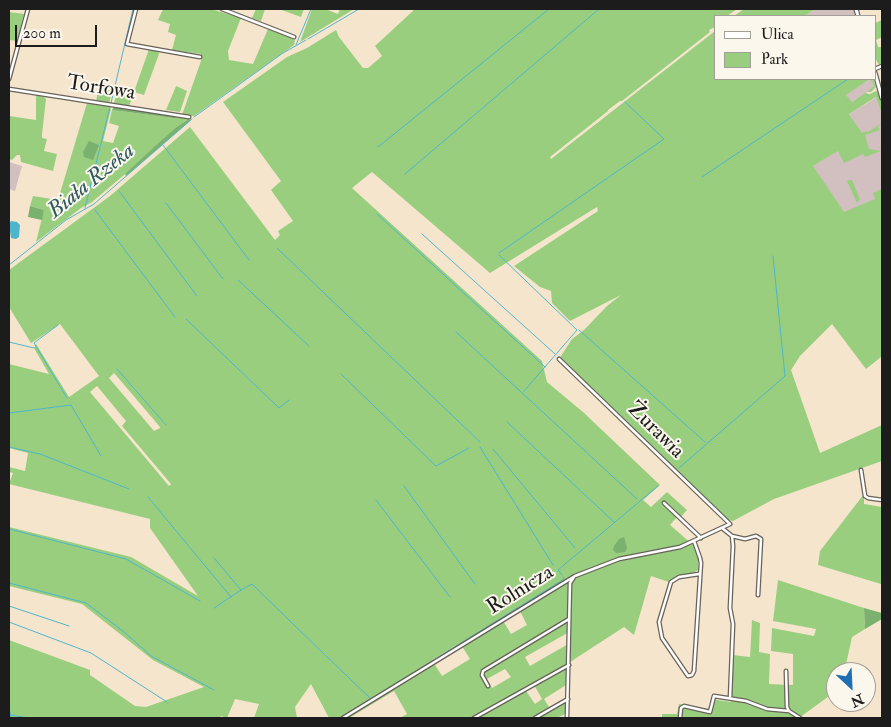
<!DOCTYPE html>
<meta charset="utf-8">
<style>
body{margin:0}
#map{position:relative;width:891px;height:727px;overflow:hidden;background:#f6e5cd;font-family:"IM FELL Double Pica",serif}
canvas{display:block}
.frame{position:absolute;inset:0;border:10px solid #1c1c1c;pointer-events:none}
.legend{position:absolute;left:714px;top:15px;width:162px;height:65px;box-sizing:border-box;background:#fbf7ec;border:1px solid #a29f99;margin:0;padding:6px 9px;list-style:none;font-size:15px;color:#1c1c1c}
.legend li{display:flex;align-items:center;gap:10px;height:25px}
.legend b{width:25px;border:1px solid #a29f99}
.north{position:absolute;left:826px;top:662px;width:50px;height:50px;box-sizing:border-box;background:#fbf7ec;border:1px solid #a29f99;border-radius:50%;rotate:155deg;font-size:14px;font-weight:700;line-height:20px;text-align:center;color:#1c1c1c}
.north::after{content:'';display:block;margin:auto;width:18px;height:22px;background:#1f6fb2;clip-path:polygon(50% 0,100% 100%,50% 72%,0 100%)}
.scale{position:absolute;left:15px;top:25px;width:82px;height:22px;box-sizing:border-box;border:2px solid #1c1c1c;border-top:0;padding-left:6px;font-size:15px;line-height:18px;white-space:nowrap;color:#1c1c1c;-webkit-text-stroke:4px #fbf7ec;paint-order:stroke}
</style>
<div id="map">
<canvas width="891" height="727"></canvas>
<div class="frame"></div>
<ul class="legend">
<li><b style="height:6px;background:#fff"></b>Ulica</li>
<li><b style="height:14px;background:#99ce7f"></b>Park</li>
</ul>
<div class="north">N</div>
<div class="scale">200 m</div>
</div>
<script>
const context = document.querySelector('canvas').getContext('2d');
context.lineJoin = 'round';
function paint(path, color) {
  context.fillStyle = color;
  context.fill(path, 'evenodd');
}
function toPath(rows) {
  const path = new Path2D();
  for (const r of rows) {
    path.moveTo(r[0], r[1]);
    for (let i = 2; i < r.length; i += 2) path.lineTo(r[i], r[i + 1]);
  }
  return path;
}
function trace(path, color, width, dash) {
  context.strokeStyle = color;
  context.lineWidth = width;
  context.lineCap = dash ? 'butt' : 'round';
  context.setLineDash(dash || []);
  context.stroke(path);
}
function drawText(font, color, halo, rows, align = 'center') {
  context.font = font + ' "IM FELL Double Pica",serif';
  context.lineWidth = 4;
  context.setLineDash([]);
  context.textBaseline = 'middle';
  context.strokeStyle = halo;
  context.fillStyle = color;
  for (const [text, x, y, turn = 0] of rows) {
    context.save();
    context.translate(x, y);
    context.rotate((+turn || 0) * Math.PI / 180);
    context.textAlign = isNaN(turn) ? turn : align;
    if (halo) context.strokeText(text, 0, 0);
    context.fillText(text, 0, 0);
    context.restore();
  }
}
paint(toPath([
 [815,9,855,9,856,16,805,16],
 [870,79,874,86,872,89,852,102,850,102,845,95],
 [877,97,882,114,882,198,843,216,813,166,868,132,867,131,862,134,849,114],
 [9,162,22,166,15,191,9,189]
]), '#d2bfc0');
paint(toPath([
 [163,9,211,9,241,18,228,51,229,60,253,64,268,29,292,38,295,41,294,45,194,116,182,115,201,61,201,54,172,50,176,35,168,32,170,24,158,20],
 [256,9,265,9,261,21,252,18],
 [279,9,304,9,301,17],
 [312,9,325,9,338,14,340,9,354,9,300,42],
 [415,9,737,9,727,16,715,16,715,27,709,30,710,32,622,101,620,101,608,110,608,111,550,157,551,159,715,31,715,79,873,79,876,87,871,92,867,92,874,86,870,79,846,95,852,102,865,93,870,94,876,91,879,92,882,103,882,114,876,97,849,114,862,133,867,131,868,132,882,123,878,127,880,130,865,135,869,149,881,151,865,157,863,154,844,163,838,151,813,166,844,212,875,199,873,193,882,189,882,359,881,357,866,369,832,324,800,356,791,370,820,453,882,425,882,461,774,499,733,521,728,520,559,359,572,339,584,330,607,306,621,295,570,321,552,303,551,291,540,287,514,266,598,211,597,207,490,273,372,172,352,188,542,361,547,382,583,412,660,485,643,500,651,507,667,492,687,510,679,519,677,517,670,525,693,545,698,557,698,570,693,573,672,579,669,582,651,576,634,635,624,627,567,664,566,685,544,699,551,710,566,701,565,714,557,718,400,718,407,714,394,691,349,718,329,718,311,684,295,707,297,718,254,718,259,704,235,699,227,718,221,716,220,718,9,718,9,640,90,670,90,675,135,706,146,707,204,687,153,660,82,604,9,586,9,527,131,557,198,596,150,528,150,519,9,484,13,473,9,472,9,467,25,471,28,453,9,448,9,364,49,374,34,348,36,344,69,397,99,376,60,324,31,343,9,307,9,270,110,196,190,127,275,240,280,235,278,231,293,221,271,190,281,181,223,102,287,57,307,48,336,30,339,37,363,68,368,68,382,56,375,46],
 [114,373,160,427,160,428,154,431,109,378],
 [97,386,126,421,122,426,171,484,169,486,90,392],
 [519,609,527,625,511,634,502,619],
 [571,631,570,643,530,666,525,657],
 [460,643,470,659,442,676,432,660],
 [505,669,511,677,492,688,487,679],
 [533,683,542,699,535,704,524,688],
 [744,9,815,9,805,16,734,16],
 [9,12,24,14,17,41,9,40],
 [882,20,882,37,876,40,878,47,881,47,882,51,881,51,882,64,879,65,875,58,875,23],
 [149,49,158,51,159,54,144,95,134,92],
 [176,86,187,91,180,112,166,110],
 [99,87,112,91,109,104,96,101],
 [117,92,132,97,129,107,114,103],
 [36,95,44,97,46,99,42,134,42,138,47,139,44,151,57,154,53,171,21,162,20,155,17,155,12,160,9,159,9,116,36,120],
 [87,103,109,106,109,108,111,109,103,141,113,143,119,126,109,123,112,110,173,118,181,117,189,119,175,128,143,159,92,202,81,208,36,242,44,210,30,206,33,196,58,200],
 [849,180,852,180,860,199,857,203,847,181],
 [864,494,864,504,882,507,881,584,818,565,820,551],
 [778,580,864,608,865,629,852,637,845,669,857,672,836,672,836,691,799,718,662,718,662,714,677,714,679,704,709,709,711,699,731,702,733,655,750,657,752,620,760,623,759,652,770,654,769,684,793,685,793,654,771,651,772,628,814,636,816,629,773,621]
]), '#99ce7f');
paint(toPath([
 [114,107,181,117,173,118,112,110],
 [189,119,191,120,126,176,125,174,175,128],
 [89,141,99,145,93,160,84,157,83,152],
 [30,206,44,210,42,220,28,217],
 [624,537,627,548,625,552,616,553,613,550,614,546,619,539],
 [864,608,882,613,882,619,865,629]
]), '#7ab16e');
paint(toPath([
 [11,221,17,222,20,225,19,237,16,239,11,238,9,224]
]), '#4eb6cc');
trace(toPath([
 [308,39,359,9],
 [296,45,311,9],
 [111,103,133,9],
 [194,117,283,53,306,40],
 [163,145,249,260],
 [378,147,549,9],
 [405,174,599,9],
 [702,177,848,79],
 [119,191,197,296],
 [166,203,223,279],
 [85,208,110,107],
 [95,210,175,317],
 [377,214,545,367],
 [422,234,555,354],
 [277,248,480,442],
 [499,253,664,139,625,102],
 [499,255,577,330,524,391],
 [9,265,66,220,94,204,192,119],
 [238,280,309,346],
 [186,319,279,408,289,400],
 [58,325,34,343,67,398],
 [579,330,705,442],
 [456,332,637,499],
 [9,342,34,348],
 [117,369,166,425],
 [341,374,436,466,469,448],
 [9,413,71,405,101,456],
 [507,422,614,522],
 [9,447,40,454,129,489],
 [480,447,553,565],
 [493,449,575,548],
 [679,468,785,376,773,256],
 [404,486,475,584],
 [148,497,231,597],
 [376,500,450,597],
 [9,529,126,559,200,601],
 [214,558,241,590,214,608],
 [562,575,558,570,658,486],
 [9,583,86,603,123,631,151,656,214,690],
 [241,590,252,584,325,655],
 [9,606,69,626],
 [9,622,91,653,167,702],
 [326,656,370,698],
 [9,708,11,718],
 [10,715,29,718],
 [345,715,564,579,563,577]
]), '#4eb6cc', 1);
const street = toPath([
 [136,9,127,44,200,57],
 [222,9,294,37],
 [875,69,882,66],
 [9,79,28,9],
 [9,89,189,117],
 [861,470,865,496,868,498,882,500],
 [664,503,701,538],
 [722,528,732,536,745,539,756,536,761,539,758,595],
 [694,541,700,558,701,563,694,671,692,675,688,676,662,638,659,622,671,582,679,577,699,574],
 [786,671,787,707,789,711,800,718],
 [488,686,482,675,483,671,569,619],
 [730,698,733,624,730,608,733,546,732,536],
 [343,718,575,576,619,559,680,547,730,524,559,359],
 [474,718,569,665],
 [535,718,568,699],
 [567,718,570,583,574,577],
 [680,718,681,708,684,706,710,712,714,696,746,701,767,709,789,711]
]);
const secondary = toPath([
 [856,9,858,16],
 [875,73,882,98]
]);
trace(street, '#68625a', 5);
trace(secondary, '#68625a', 5.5);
trace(street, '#fff', 2.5);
trace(secondary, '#fff', 3);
drawText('21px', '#1c1c1c', '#fbf7ec', [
 ["Torfowa",101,89,9],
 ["Żurawia",655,431,45],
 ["Rolnicza",521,591,-32]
]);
drawText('italic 22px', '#305a62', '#fbf7ec', [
 ["Biała Rzeka",92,182,-39]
]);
</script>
